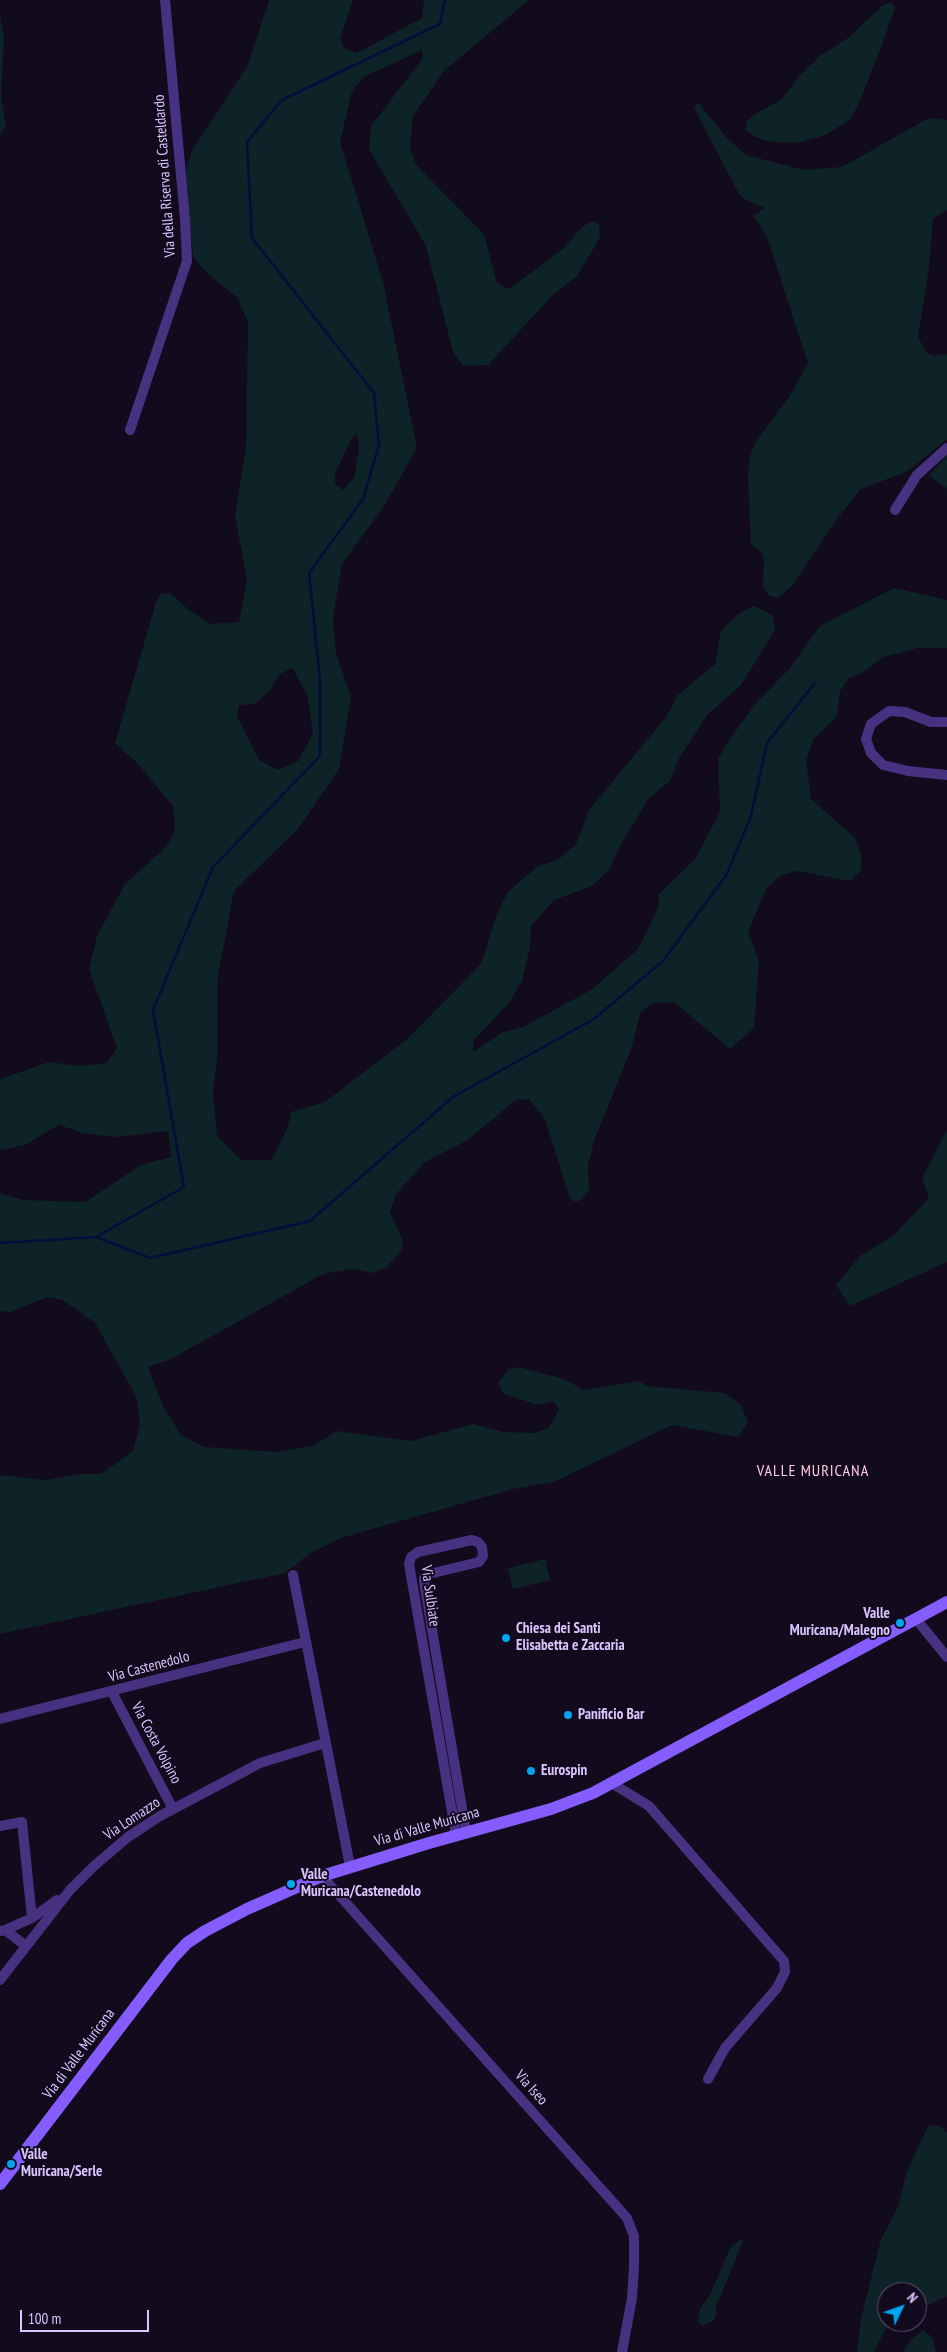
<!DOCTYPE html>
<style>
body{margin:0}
#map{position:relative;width:947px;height:2352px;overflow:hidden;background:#120a1d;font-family:"PT Sans Narrow",sans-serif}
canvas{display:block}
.north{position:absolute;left:877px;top:2282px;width:50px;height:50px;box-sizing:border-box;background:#120a1d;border:1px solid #625577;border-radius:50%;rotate:48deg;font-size:14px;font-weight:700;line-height:20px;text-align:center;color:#d9c6ff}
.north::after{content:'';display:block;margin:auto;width:18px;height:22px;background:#00a4f1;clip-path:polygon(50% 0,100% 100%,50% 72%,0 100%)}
.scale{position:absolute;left:20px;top:2310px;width:129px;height:22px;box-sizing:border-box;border:2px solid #d9c6ff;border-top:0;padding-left:6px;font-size:15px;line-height:18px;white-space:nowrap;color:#d9c6ff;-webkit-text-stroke:4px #120a1d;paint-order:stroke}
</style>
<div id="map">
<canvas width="947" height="2352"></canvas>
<div class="north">N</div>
<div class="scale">100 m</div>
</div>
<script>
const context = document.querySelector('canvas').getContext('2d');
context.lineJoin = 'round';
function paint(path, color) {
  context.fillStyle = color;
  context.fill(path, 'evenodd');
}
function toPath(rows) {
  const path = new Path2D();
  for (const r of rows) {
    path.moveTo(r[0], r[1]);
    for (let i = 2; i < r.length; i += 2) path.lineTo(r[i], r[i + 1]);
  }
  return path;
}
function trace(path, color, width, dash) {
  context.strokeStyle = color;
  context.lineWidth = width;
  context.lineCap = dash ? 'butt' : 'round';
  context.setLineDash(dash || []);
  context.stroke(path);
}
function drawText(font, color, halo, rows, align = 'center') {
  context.font = font + ' "PT Sans Narrow",sans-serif';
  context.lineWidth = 4;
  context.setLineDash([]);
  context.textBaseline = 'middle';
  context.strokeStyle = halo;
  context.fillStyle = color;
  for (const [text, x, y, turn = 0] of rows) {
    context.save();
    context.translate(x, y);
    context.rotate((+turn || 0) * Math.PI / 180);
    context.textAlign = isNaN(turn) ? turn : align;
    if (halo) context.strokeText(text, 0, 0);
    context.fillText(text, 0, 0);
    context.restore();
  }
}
paint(toPath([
 [269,0,353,0,340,38,344,48,357,53,422,18,424,0,529,0,444,71,413,116,410,147,416,165,484,234,497,283,509,289,563,249,583,226,593,221,599,224,600,238,577,276,553,295,488,365,463,366,453,352,426,246,369,149,371,126,423,58,422,50,364,77,352,91,340,142,383,282,417,448,384,506,342,564,333,618,336,654,351,696,339,769,298,829,234,891,217,982,217,1058,213,1093,217,1136,241,1160,272,1160,288,1126,291,1112,325,1102,407,1039,481,964,498,911,508,892,538,866,558,860,576,844,589,810,666,717,678,695,715,664,721,631,738,614,754,606,773,615,775,630,741,685,708,714,678,760,670,781,649,798,620,846,610,869,592,886,554,900,531,926,530,947,522,981,508,1004,473,1041,473,1052,503,1032,523,1027,591,990,638,949,658,908,659,894,695,859,720,812,718,759,727,743,756,703,789,669,820,626,894,588,947,600,947,648,918,648,884,657,862,673,849,678,840,691,837,716,813,740,806,761,811,799,855,838,861,855,861,870,850,881,797,871,780,876,766,889,748,932,759,961,754,1028,730,1049,674,1002,652,1003,640,1013,632,1047,594,1141,588,1165,589,1191,579,1201,573,1201,569,1195,545,1119,529,1099,516,1100,466,1141,425,1162,396,1194,390,1212,403,1241,401,1251,386,1268,372,1273,352,1269,323,1274,171,1359,148,1367,163,1406,181,1435,205,1447,278,1452,314,1445,337,1431,411,1441,473,1424,503,1432,534,1433,548,1428,559,1410,554,1401,538,1405,504,1394,498,1383,509,1369,519,1367,564,1379,584,1390,639,1381,647,1386,725,1393,741,1405,748,1422,738,1437,672,1425,554,1482,513,1489,341,1538,309,1554,285,1573,0,1634,0,1475,47,1480,79,1474,101,1474,133,1451,140,1425,136,1396,95,1323,63,1300,47,1297,11,1312,0,1311,0,1193,23,1200,85,1202,141,1165,171,1157,168,1131,114,1137,83,1133,59,1125,25,1145,0,1150,0,1079,49,1062,79,1066,107,1063,117,1048,89,969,97,936,125,884,167,846,175,829,173,806,138,764,115,743,157,599,161,594,170,593,189,610,211,624,239,622,247,579,235,516,246,447,248,322,237,297,208,274,193,257,186,172,192,150,248,65],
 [358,434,359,448,354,478,343,490,335,484,335,474,352,437],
 [292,668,307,694,313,733,298,761,277,770,259,760,237,716,239,705,255,704,270,690,280,674],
 [892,2,895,8,883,42,858,106,849,120,826,135,797,143,771,142,755,137,746,130,746,122,755,114,781,100,800,75,821,55,848,38,883,5],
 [0,14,4,39,1,95,6,126,0,134],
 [698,102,726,137,746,155,804,170,842,167,929,118,947,120,947,210,933,219,929,268,918,337,927,353,933,356,947,354,947,439,908,471,861,489,836,520,792,586,778,598,769,596,763,587,764,555,751,544,748,476,750,457,755,443,791,394,808,363,766,234,753,216,765,208,747,201,739,194,694,108],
 [947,456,947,489,929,475],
 [947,1130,947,1262,850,1306,836,1285,860,1256,893,1236,929,1198,922,1178],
 [545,1559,550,1580,513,1589,508,1568],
 [939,2125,947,2133,947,2296,920,2309,917,2306,917,2292,887,2292,887,2322,893,2322,884,2332,874,2352,857,2352,861,2319,881,2239,898,2207,907,2171,928,2126],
 [742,2238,743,2241,716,2307,716,2315,713,2321,702,2326,698,2321,700,2309,710,2295,730,2248],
 [923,2330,932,2337,936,2352,902,2352,911,2340]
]), '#0d2327');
trace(toPath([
 [96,1237,150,1258,310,1221,453,1097,594,1019,663,961,727,874,751,816,767,743,815,683],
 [0,1243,96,1237,184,1187,153,1010,213,867,320,756,320,680,309,573,363,499,379,445,374,393,252,238,247,142,282,100,440,24,445,0]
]), '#050d3b', 2.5);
trace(toPath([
 [130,430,187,261,185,219,165,0],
 [895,510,917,475,947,448],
 [947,722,931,722,905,712,889,711,871,724,866,739,871,753,883,765,908,771,947,775],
 [293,1575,350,1866],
 [916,1619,947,1657],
 [112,1692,173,1809],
 [0,1719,305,1642],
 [613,1784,649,1806,784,1961,785,1972,777,1988,725,2048,708,2079],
 [0,1826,22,1822,32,1918],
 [456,1835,409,1564,411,1557,418,1552,472,1540,478,1542,482,1547,483,1556,479,1562,429,1574,424,1578,424,1582,466,1832],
 [322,1876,627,2218,634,2236,634,2267,632,2298,622,2352],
 [5,1930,32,1918,57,1900],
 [1,1931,5,1930,26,1946],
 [0,1980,70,1890,94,1866,128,1837,160,1816,260,1763,325,1743]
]), '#463280', 10);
trace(toPath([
 [0,2184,172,1959,187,1943,205,1931,247,1909,322,1876,429,1843,551,1809,593,1793,947,1602]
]), '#855dff', 12);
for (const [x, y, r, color] of [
 [900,1623,5,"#00a4f1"],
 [506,1638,5,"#00a4f1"],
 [568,1715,5,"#00a4f1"],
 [531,1771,5,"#00a4f1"],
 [291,1884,5,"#00a4f1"],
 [11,2164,5,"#00a4f1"]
]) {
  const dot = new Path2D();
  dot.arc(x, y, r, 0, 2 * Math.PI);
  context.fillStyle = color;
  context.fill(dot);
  trace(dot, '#120a1d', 2);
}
drawText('15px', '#d9c6ff', '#120a1d', [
 ["Via della Riserva di Casteldardo",165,176,-94],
 ["Via Sulbiate",430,1596,82],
 ["Via Castenedolo",149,1667,-15],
 ["Via Costa Volpino",156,1743,62],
 ["Via Lomazzo",132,1819,-34],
 ["Via di Valle Muricana",427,1827,-16],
 ["Via di Valle Muricana",79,2054,-53],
 ["Via Iseo",531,2088,48]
]);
drawText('bold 15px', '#d9c6ff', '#120a1d', [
 ["Valle",890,1614,"right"],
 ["Muricana/Malegno",890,1631,"right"],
 ["Chiesa dei Santi",516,1629],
 ["Elisabetta e Zaccaria",516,1646],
 ["Panificio Bar",578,1715],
 ["Eurospin",541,1771],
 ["Valle",301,1875],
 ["Muricana/Castenedolo",301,1892],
 ["Valle",21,2155],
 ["Muricana/Serle",21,2172]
], 'left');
context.letterSpacing = '1px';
drawText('16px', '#ffc8df', '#120a1d', [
 ["VALLE MURICANA",813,1471]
]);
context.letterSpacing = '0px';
</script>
